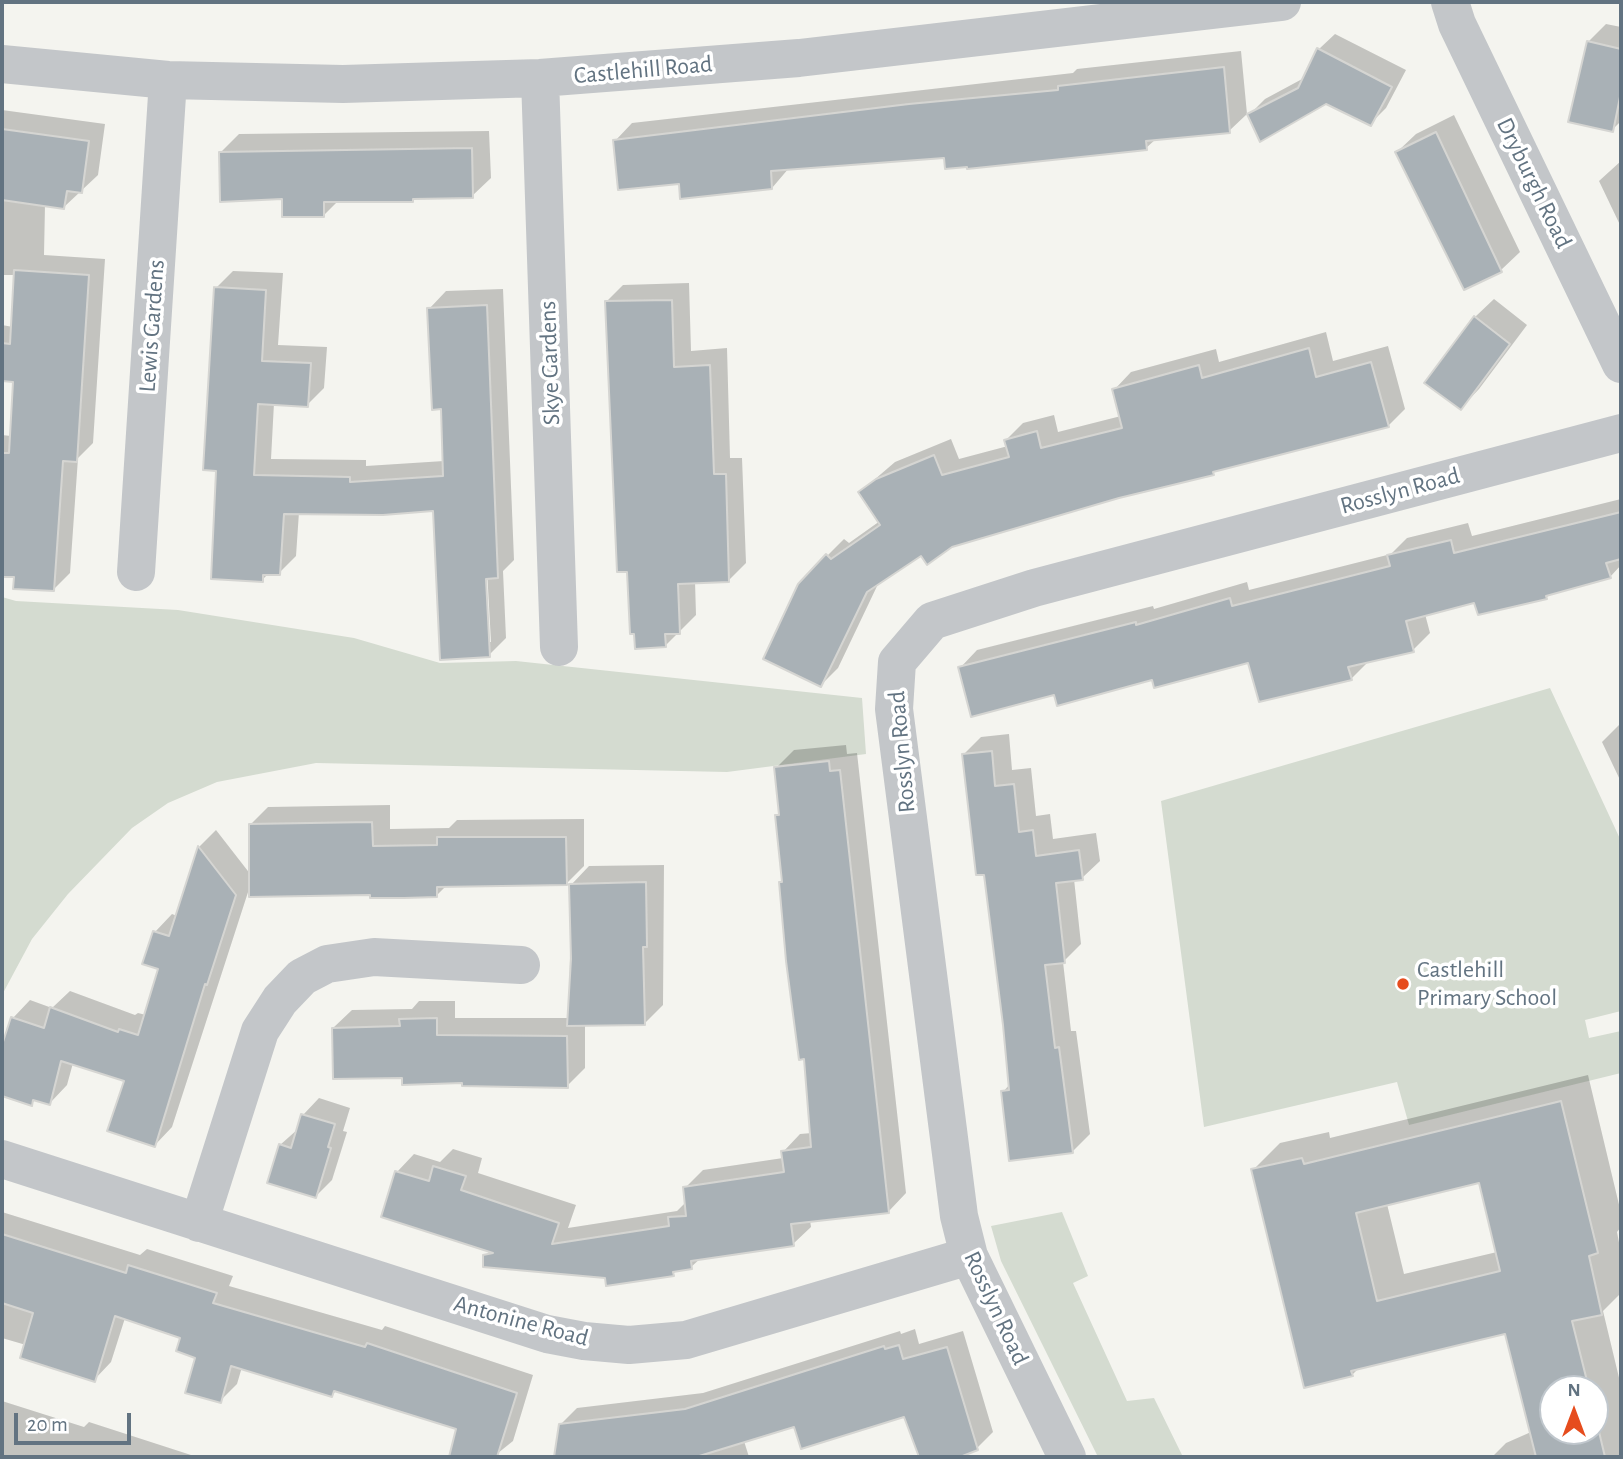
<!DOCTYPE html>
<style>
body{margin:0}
#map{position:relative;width:1623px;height:1459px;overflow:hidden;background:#f4f4ef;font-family:"Alegreya Sans",sans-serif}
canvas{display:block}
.frame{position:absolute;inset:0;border:4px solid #627381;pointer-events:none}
.north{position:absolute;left:1539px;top:1375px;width:70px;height:70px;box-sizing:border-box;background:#fff;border:2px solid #c0c7cd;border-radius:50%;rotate:0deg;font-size:19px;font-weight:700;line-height:28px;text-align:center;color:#627381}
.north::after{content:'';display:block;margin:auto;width:24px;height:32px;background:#e64c1d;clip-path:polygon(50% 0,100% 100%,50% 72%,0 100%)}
.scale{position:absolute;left:14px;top:1413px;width:117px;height:32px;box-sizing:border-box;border:4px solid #627381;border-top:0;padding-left:9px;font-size:21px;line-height:24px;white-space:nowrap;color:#627381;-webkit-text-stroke:5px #fff;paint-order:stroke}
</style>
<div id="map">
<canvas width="1623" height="1459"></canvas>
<div class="frame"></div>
<div class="north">N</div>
<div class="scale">20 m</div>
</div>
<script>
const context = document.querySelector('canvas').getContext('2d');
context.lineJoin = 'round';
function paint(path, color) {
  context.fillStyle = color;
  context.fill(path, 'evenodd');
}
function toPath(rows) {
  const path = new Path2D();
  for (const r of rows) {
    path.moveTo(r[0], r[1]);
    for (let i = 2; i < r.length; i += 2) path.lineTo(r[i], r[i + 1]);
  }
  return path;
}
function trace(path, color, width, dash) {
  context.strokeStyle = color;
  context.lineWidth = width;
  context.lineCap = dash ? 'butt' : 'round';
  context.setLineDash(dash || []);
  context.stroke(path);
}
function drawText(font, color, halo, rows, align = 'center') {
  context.font = font + ' "Alegreya Sans",sans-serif';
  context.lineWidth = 7;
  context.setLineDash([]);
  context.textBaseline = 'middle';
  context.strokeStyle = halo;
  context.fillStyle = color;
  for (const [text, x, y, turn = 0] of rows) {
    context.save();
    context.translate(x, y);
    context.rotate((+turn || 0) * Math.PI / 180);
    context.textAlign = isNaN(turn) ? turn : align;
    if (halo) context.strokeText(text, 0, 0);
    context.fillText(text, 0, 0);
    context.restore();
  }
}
paint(toPath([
 [2,597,16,601,178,610,354,638,440,663,516,661,862,698,866,754,727,772,316,763,217,782,168,803,132,828,68,894,32,939,2,995],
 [1550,688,1621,841,1621,1011,1585,1020,1589,1038,1621,1031,1621,1073,1409,1125,1397,1082,1204,1127,1161,801],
 [1062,1212,1088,1276,1073,1283,1127,1401,1154,1398,1183,1457,1098,1457,1001,1261,991,1226]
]), '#d4dbd0');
paint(toPath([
 [1606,24,1621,27,1621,121,1612,130,1588,42],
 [1335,34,1406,70,1386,108,1370,124,1326,102,1249,115,1265,99,1304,78,1319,49],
 [1241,51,1247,114,1229,131,1156,139,1146,148,968,165,945,156,789,168,772,188,680,182,615,141,632,123,1073,73,1077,69],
 [2,110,105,124,98,175,64,207,45,205,44,255,105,259,93,443,78,458,70,573,53,590,16,566,2,565,2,435,11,436,14,380,2,379,2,325,13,327,15,275,2,275],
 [1454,115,1520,252,1501,270,1465,288,1397,152,1416,134],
 [489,131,491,178,472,196,415,197,412,200,339,200,324,215,284,198,221,152,239,134],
 [1621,161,1621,227,1599,181],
 [233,271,283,273,278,345,327,347,324,388,307,405,274,403,271,459,366,460,366,466,444,461,443,407,429,309,446,291,503,289,514,560,503,571,506,638,489,655,434,509,299,512,296,556,279,573,269,573,262,580,218,469,216,288],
 [484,570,487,570,491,642,487,642],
 [689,283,691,351,727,348,730,458,742,458,746,563,729,580,695,581,696,615,665,646,606,302,623,285],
 [1494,299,1527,325,1479,389,1461,408,1475,317],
 [1326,332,1333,361,1388,346,1405,409,1388,426,1217,469,1213,473,1118,496,921,554,879,582,838,668,821,685,827,556,844,539,849,543,880,521,860,492,895,462,951,439,959,459,1008,446,1006,440,1023,423,1054,415,1058,432,1121,416,1114,390,1131,372,1216,349,1219,362],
 [1621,499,1621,565,1610,577,1551,593,1546,598,1475,601,1425,614,1430,633,1413,650,1369,661,1351,679,1250,661,1056,693,960,668,977,650,1153,606,1154,609,1247,582,1249,590,1391,554,1407,538,1468,523,1472,536],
 [1621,723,1621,782,1602,742],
 [1009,734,1012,770,1031,768,1036,816,1050,814,1053,839,1096,833,1100,861,1082,878,1074,879,1081,944,1063,962,1071,1031,1076,1031,1090,1134,1072,1152,1003,1092,1010,1084,985,873,963,755,981,737],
 [846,745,847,754,857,753,906,1193,889,1211,810,1220,811,1227,793,1244,701,1258,691,1267,678,1269,673,1274,606,1276,485,1256,490,1251,397,1172,414,1154,440,1162,453,1149,482,1158,478,1173,576,1205,568,1228,677,1211,687,1201,685,1188,703,1170,783,1158,783,1152,800,1134,812,1133,806,1057,780,883,784,880,777,816,781,812,776,768,794,750],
 [390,805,390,829,449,828,457,820,584,819,584,866,566,884,447,885,437,895,250,886,172,1127,155,1145,126,1080,73,1063,67,1085,50,1103,36,1099,31,1104,2,1095,2,1041,5,1042,13,1018,30,1000,52,1008,70,991,135,1015,138,1013,146,1015,160,968,155,932,172,914,177,916,199,847,216,830,251,875,250,825,268,807],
 [664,865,663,1005,645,1023,585,1024,585,1068,567,1086,404,1076,333,1028,352,1010,412,1009,419,1001,455,1001,455,1018,569,1018,571,885,589,866],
 [1588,1075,1621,1213,1621,1227,1617,1232,1621,1253,1621,1293,1603,1311,1621,1386,1621,1457,1492,1457,1506,1443,1531,1432,1506,1332,1360,1367,1352,1375,1253,1170,1280,1143,1329,1132,1330,1138],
 [1480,1181,1497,1252,1404,1274,1387,1204],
 [1553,1389,1595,1389,1595,1431,1553,1431],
 [319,1098,350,1108,343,1131,347,1132,332,1180,316,1196,280,1145,298,1129,303,1115],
 [2,1212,140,1255,147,1249,233,1276,229,1286,382,1330,385,1326,533,1375,513,1441,493,1457,454,1445,459,1428,337,1390,332,1395,242,1367,237,1384,220,1401,198,1356,182,1337,125,1318,111,1362,94,1380,26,1345,2,1338],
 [915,1329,919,1344,963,1331,993,1432,977,1448,955,1457,921,1457,905,1415,795,1425,744,1441,749,1457,555,1457,561,1424,577,1408,703,1393,900,1331,901,1334],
 [2,1401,84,1427,89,1422,191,1455,190,1457,2,1457]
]), '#0003');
const building = toPath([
 [1587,41,1621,49,1621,92,1613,132,1568,122,1587,41],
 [1317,48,1392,87,1371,126,1326,104,1260,142,1247,114,1298,88,1317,48],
 [1224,67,1230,133,1146,141,1147,150,967,169,967,167,945,169,944,158,771,171,772,189,680,199,679,184,618,190,613,140,909,104,1058,90,1058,86,1224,67],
 [2,129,89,141,82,193,67,191,64,209,2,200,2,129],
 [1436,132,1502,272,1464,290,1395,152,1436,132],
 [472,148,473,198,413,199,413,202,324,202,324,217,282,217,282,199,220,202,219,152,472,148],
 [14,270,89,275,77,462,63,461,54,591,13,589,14,577,2,577,2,453,9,453,13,382,2,381,2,343,10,344,14,270],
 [214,287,266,290,262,361,311,363,308,407,258,404,254,475,350,477,350,482,443,476,441,409,432,410,427,308,487,305,498,578,486,579,490,657,440,660,433,511,383,515,284,514,280,575,263,575,263,582,211,579,216,471,203,470,214,287],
 [672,300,674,367,710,365,714,474,726,474,729,582,678,584,680,634,665,634,666,647,635,649,634,634,630,634,627,572,617,572,605,301,672,300],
 [1474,316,1510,344,1461,410,1424,383,1474,316],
 [1309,348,1316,377,1371,362,1389,427,1213,472,1214,475,1119,498,952,547,927,565,921,556,867,592,821,687,763,659,798,584,826,554,831,559,880,525,858,492,876,479,934,455,942,475,1009,457,1004,440,1037,431,1041,448,1122,428,1112,389,1199,365,1202,378,1309,348],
 [1621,512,1621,559,1606,563,1611,578,1546,596,1547,599,1478,615,1474,603,1406,621,1414,652,1348,667,1352,680,1259,702,1248,663,1154,688,1152,680,1057,706,1054,695,971,717,958,667,1136,622,1136,625,1230,598,1232,606,1390,566,1387,555,1451,540,1454,553,1621,512],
 [992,751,995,786,1014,784,1019,832,1033,830,1036,856,1079,850,1083,880,1056,883,1065,963,1045,965,1055,1048,1059,1047,1073,1153,1009,1161,1001,1091,1009,1090,1003,1025,984,875,976,875,962,754,992,751],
 [829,761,830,771,840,770,889,1213,791,1224,794,1246,691,1261,692,1269,673,1272,674,1276,606,1286,605,1278,483,1267,483,1255,493,1253,381,1217,395,1171,429,1181,433,1166,466,1176,461,1190,559,1223,552,1244,669,1226,668,1217,686,1216,683,1187,784,1172,781,1151,811,1147,804,1059,799,1060,786,961,779,882,782,882,775,815,779,815,774,767,829,761],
 [372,822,373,846,437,845,437,837,566,837,567,885,437,887,437,897,404,898,370,898,370,895,249,897,249,824,372,822],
 [198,846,236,895,207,985,205,984,155,1147,107,1131,124,1081,61,1061,50,1105,33,1100,32,1106,2,1096,2,1045,11,1017,44,1028,50,1007,118,1032,119,1029,138,1035,158,969,142,964,153,931,169,936,198,846],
 [646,882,647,947,643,947,645,1025,567,1026,571,959,569,884,646,882],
 [437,1018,437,1035,567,1036,568,1088,462,1086,462,1083,402,1085,402,1078,333,1079,332,1028,400,1026,399,1019,437,1018],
 [1561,1101,1598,1253,1589,1256,1602,1315,1572,1321,1589,1389,1553,1389,1553,1431,1595,1431,1595,1415,1605,1457,1536,1457,1505,1334,1351,1371,1353,1376,1304,1388,1251,1169,1302,1158,1304,1164,1561,1101],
 [1479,1183,1500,1271,1377,1301,1356,1213,1479,1183],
 [301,1114,335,1124,328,1147,331,1148,316,1198,267,1183,279,1144,291,1148,301,1114],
 [2,1234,126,1273,128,1265,217,1293,213,1303,365,1347,367,1343,517,1393,497,1457,449,1457,456,1429,334,1391,332,1397,231,1366,221,1403,185,1393,195,1358,176,1351,180,1338,115,1316,95,1382,20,1358,33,1313,2,1303,2,1234],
 [899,1345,903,1359,947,1347,978,1450,960,1457,919,1457,904,1417,801,1449,794,1427,696,1457,554,1457,559,1424,685,1409,884,1346,885,1349,899,1345]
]);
paint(building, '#a9b1b6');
trace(building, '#d5d5d2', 2);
trace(toPath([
 [1450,2,1457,24,1621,364],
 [2,64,168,80,343,84,540,78,799,58,1282,2],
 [540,78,559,647],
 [136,572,168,80],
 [2,1159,547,1334,584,1341,629,1345,686,1340,969,1256],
 [199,1223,260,1031,280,1000,302,977,327,964,374,957,521,965],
 [1067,1457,969,1256,959,1216,894,709,897,662,932,621,1034,588,1621,433]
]), '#c3c6c9', 38);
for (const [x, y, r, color] of [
 [1403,984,7,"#e64c1d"]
]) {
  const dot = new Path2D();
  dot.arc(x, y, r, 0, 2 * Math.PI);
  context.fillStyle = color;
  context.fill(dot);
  trace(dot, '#fff', 2.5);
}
drawText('24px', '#627381', '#fff', [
 ["Castlehill Road",643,70,-5],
 ["Dryburgh Road",1534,183,64],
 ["Lewis Gardens",152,326,-86],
 ["Skye Gardens",550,363,-92],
 ["Rosslyn Road",1400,491,-15],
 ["Rosslyn Road",902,752,-95],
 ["Rosslyn Road",996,1308,65],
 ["Antonine Road",521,1321,15]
]);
drawText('24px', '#627381', '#fff', [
 ["Castlehill",1417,970],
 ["Primary School",1417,998]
], 'left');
</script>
